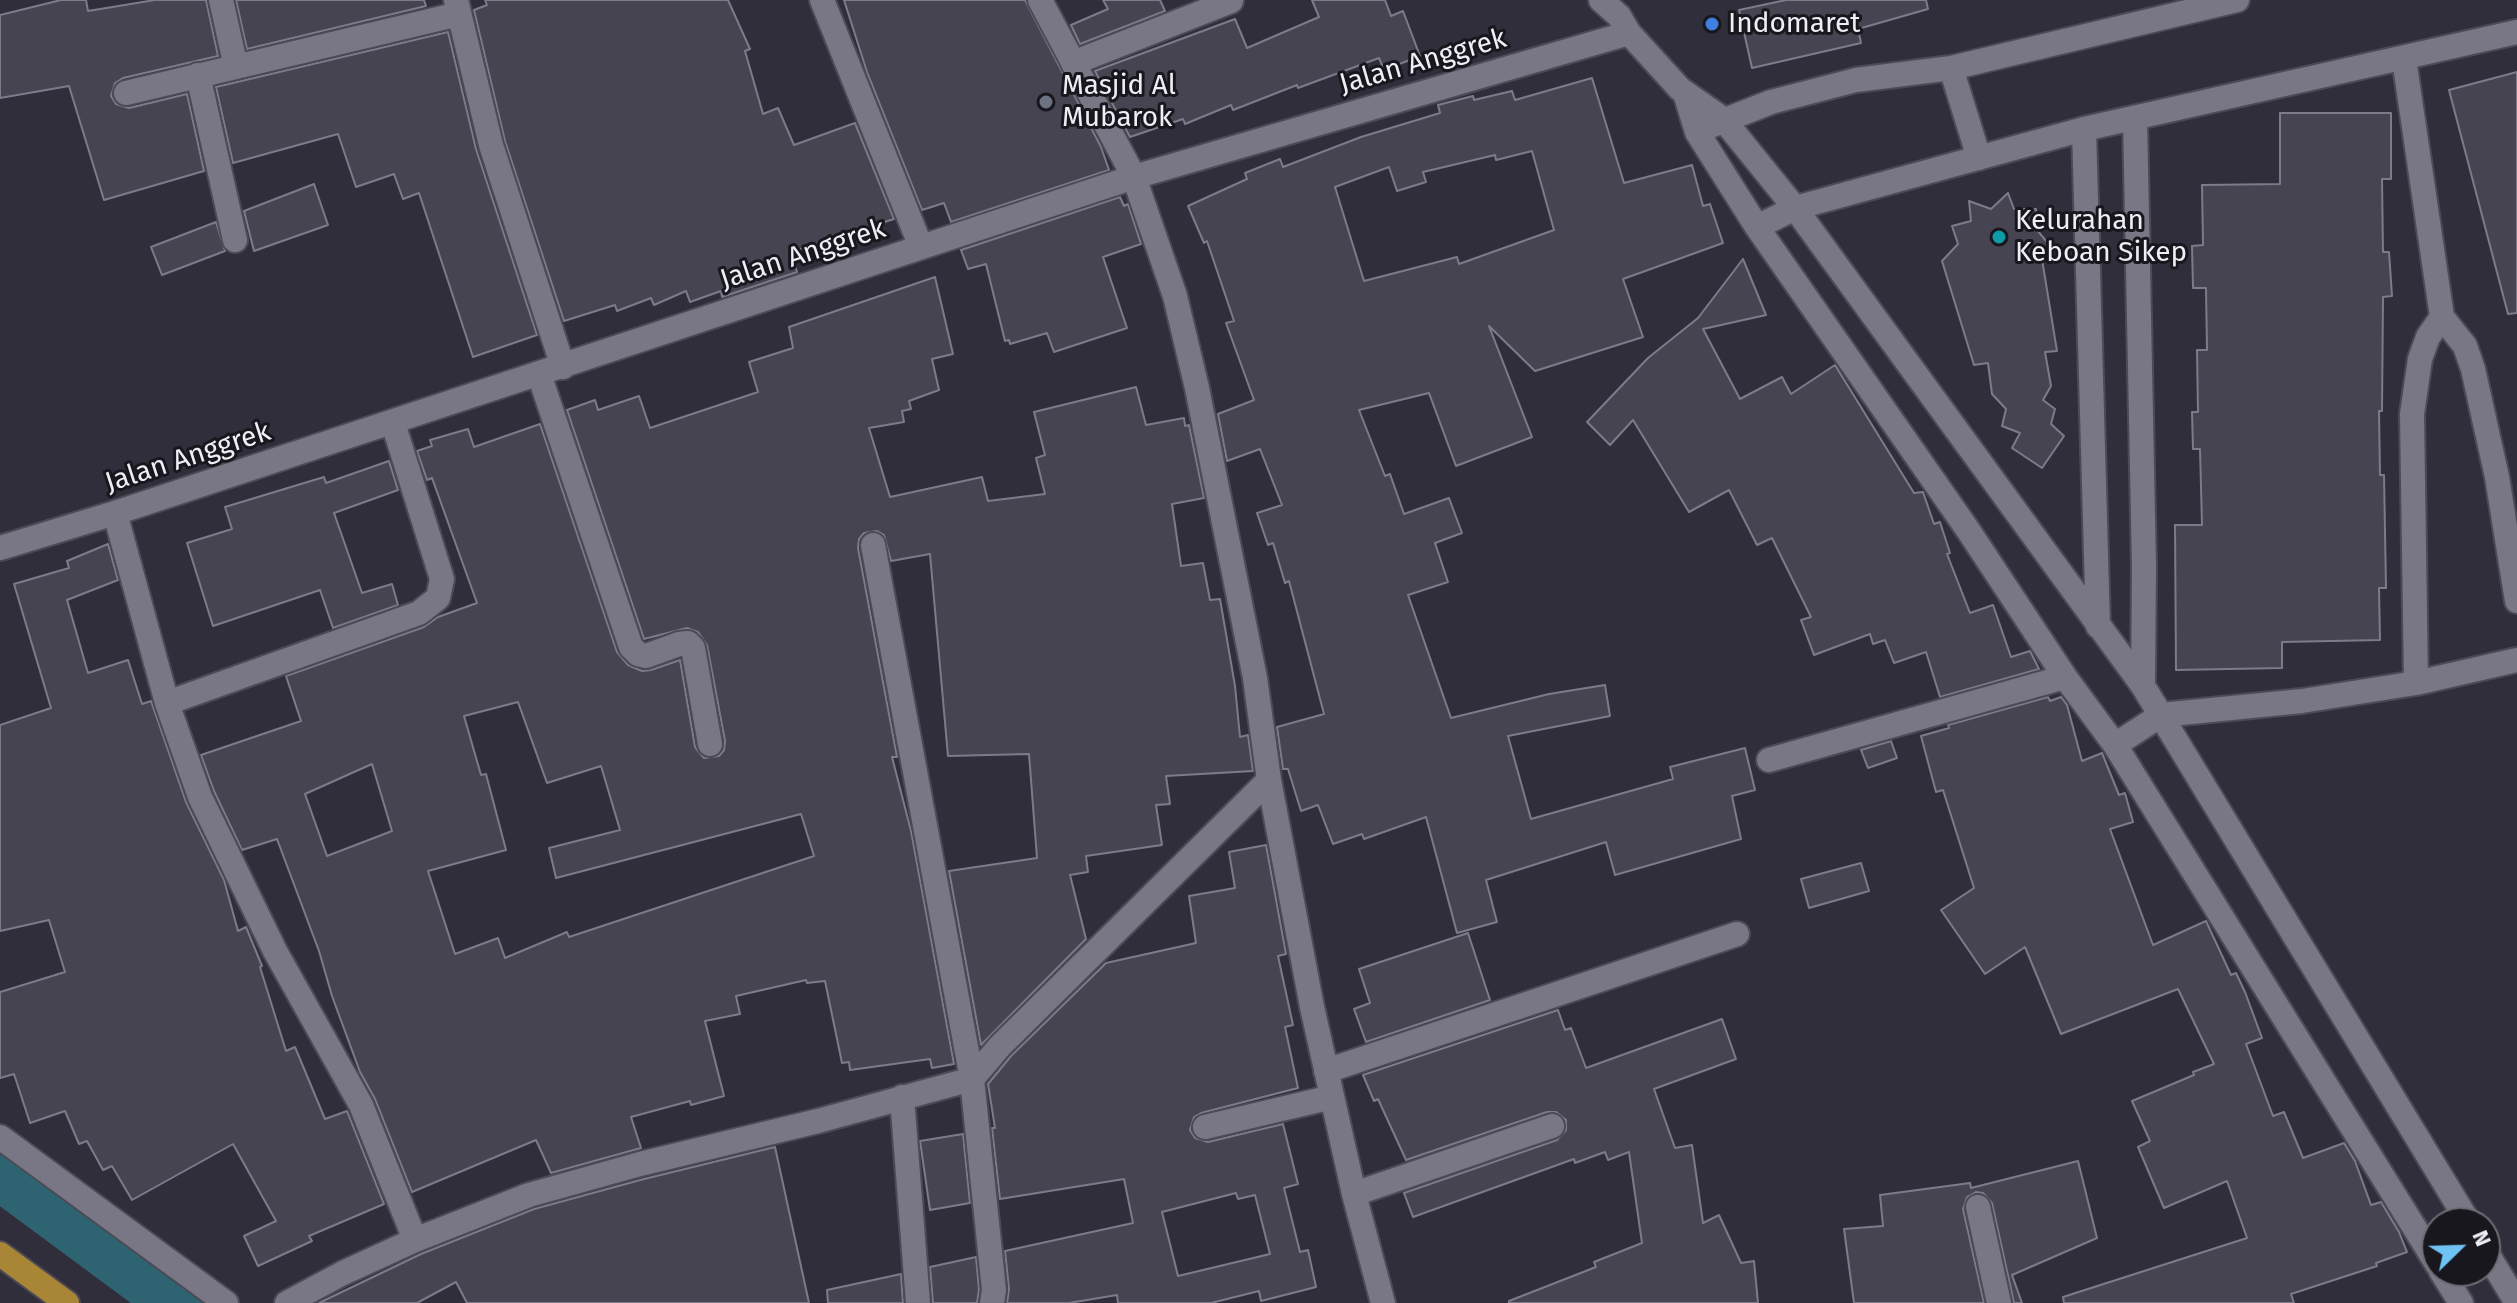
<!DOCTYPE html>
<style>
body{margin:0}
#map{position:relative;width:2517px;height:1303px;overflow:hidden;background:#312e3b;font-family:"Fira Sans",sans-serif}
canvas{display:block}
.north{position:absolute;left:2421px;top:1207px;width:80px;height:80px;box-sizing:border-box;background:#18171d;border:2px solid #6e6d74;border-radius:50%;rotate:67deg;font-size:22px;font-weight:700;line-height:32px;text-align:center;color:#efedf6}
.north::after{content:'';display:block;margin:auto;width:28px;height:36px;background:#6fc2f4;clip-path:polygon(50% 0,100% 100%,50% 72%,0 100%)}
</style>
<div id="map">
<canvas width="2517" height="1303"></canvas>
<div class="north">N</div>
</div>
<script>
const context = document.querySelector('canvas').getContext('2d');
context.lineJoin = 'round';
function toPath(rows) {
  const path = new Path2D();
  for (const r of rows) {
    path.moveTo(r[0], r[1]);
    for (let i = 2; i < r.length; i += 2) path.lineTo(r[i], r[i + 1]);
  }
  return path;
}
function trace(path, color, width, dash) {
  context.strokeStyle = color;
  context.lineWidth = width;
  context.lineCap = dash ? 'butt' : 'round';
  context.setLineDash(dash || []);
  context.stroke(path);
}
function paint(path, color) {
  context.fillStyle = color;
  context.fill(path, 'evenodd');
}
function drawText(font, color, halo, rows, align = 'center') {
  context.font = font + ' "Fira Sans",sans-serif';
  context.lineWidth = 6;
  context.setLineDash([]);
  context.textBaseline = 'middle';
  context.strokeStyle = halo;
  context.fillStyle = color;
  for (const [text, x, y, turn = 0] of rows) {
    context.save();
    context.translate(x, y);
    context.rotate((+turn || 0) * Math.PI / 180);
    context.textAlign = isNaN(turn) ? turn : align;
    if (halo) context.strokeText(text, 0, 0);
    context.fillText(text, 0, 0);
    context.restore();
  }
}
trace(toPath([
 [0,1164,188,1303]
]), '#2e6471', 68);
const building = toPath([
 [61,0,86,0,88,11,155,0,206,0,218,56,123,78,115,83,111,96,116,104,129,108,187,94,204,171,104,200,69,86,0,98,0,15,61,0],
 [236,0,424,0,426,6,247,49,236,0],
 [485,0,728,0,750,49,745,51,763,114,778,108,794,145,855,123,894,219,791,252,797,272,722,297,721,291,690,302,686,291,654,305,651,298,617,311,615,305,564,321,505,141,474,10,487,5,485,0],
 [844,0,1025,0,1101,147,1109,170,951,222,944,203,922,210,867,72,844,0],
 [1103,0,1160,0,1165,11,1080,44,1071,25,1108,9,1103,0],
 [1312,0,1385,0,1391,16,1403,11,1420,56,1384,70,1379,58,1298,88,1297,85,1233,110,1231,105,1185,124,1183,119,1130,137,1095,71,1235,19,1247,48,1319,17,1312,0],
 [1786,0,1926,0,1928,9,1858,29,1861,43,1752,68,1739,10,1786,0],
 [448,32,476,149,537,335,473,357,419,193,403,199,394,174,356,187,338,134,233,163,216,87,448,32],
 [2517,72,2517,313,2508,314,2449,90,2517,72],
 [1592,78,1624,183,1692,165,1703,206,1710,204,1723,243,1623,279,1643,337,1535,371,1489,326,1532,437,1456,466,1429,393,1359,410,1385,476,1390,474,1404,514,1449,498,1462,533,1435,543,1448,582,1408,595,1451,718,1549,694,1605,685,1610,716,1508,736,1531,819,1673,779,1670,767,1745,748,1755,790,1732,796,1741,839,1615,875,1606,842,1486,880,1497,922,1457,933,1426,817,1364,839,1362,834,1333,844,1318,805,1301,811,1288,769,1283,769,1277,727,1324,714,1289,581,1285,583,1273,543,1268,545,1257,513,1282,505,1260,449,1227,461,1218,414,1254,400,1226,323,1234,321,1207,241,1204,243,1188,206,1247,179,1245,173,1280,159,1283,167,1361,137,1440,113,1438,105,1473,96,1474,100,1512,91,1515,100,1592,78],
 [1532,151,1554,230,1459,264,1457,257,1364,281,1335,187,1389,167,1397,191,1426,182,1423,172,1495,155,1496,160,1532,151],
 [2280,113,2391,113,2391,179,2382,179,2383,252,2389,252,2392,296,2383,297,2382,411,2379,411,2380,475,2384,475,2386,588,2379,588,2380,640,2282,642,2282,668,2176,670,2175,525,2202,525,2200,449,2193,449,2192,412,2198,412,2197,350,2207,350,2206,288,2193,288,2192,246,2203,245,2202,185,2280,184,2280,113],
 [314,184,328,225,254,251,244,211,314,184],
 [2008,193,2014,209,2036,209,2037,230,2052,248,2041,253,2057,351,2045,352,2051,386,2043,400,2055,409,2051,424,2064,436,2042,468,2012,448,2020,433,2002,426,2006,409,1992,394,1988,363,1974,365,1942,261,1958,244,1952,226,1971,221,1969,201,1991,209,2008,193],
 [1120,197,1124,206,1128,204,1141,244,1103,257,1127,328,1054,352,1047,333,1010,344,1009,340,1005,341,986,264,968,269,961,250,1120,197],
 [216,222,225,251,162,275,151,247,216,222],
 [1743,259,1766,315,1703,329,1740,399,1782,377,1791,394,1835,365,1914,493,1923,492,1934,524,1940,522,1950,553,1947,554,1970,613,1993,605,2011,657,2030,651,2039,669,1940,697,1926,652,1894,663,1885,640,1873,644,1870,634,1814,655,1801,620,1811,617,1772,538,1757,545,1729,490,1689,512,1633,420,1610,445,1587,422,1648,358,1698,318,1743,259],
 [935,277,953,354,932,359,939,390,909,401,911,409,902,411,904,422,869,428,890,497,982,477,988,501,1045,494,1036,458,1045,455,1034,412,1136,387,1146,425,1184,418,1185,426,1189,425,1204,498,1172,504,1181,566,1203,563,1210,600,1220,599,1235,686,1240,737,1248,735,1253,771,1166,776,1170,804,1156,805,1162,845,1086,856,1088,872,1070,875,1086,939,981,1045,949,871,1037,858,1029,754,948,756,930,554,891,561,884,535,877,531,864,533,859,539,858,548,897,757,892,757,911,831,954,1064,932,1068,930,1059,850,1070,849,1062,842,1063,825,981,807,983,806,980,736,996,740,1014,705,1021,724,1096,691,1105,690,1101,631,1117,641,1148,551,1173,536,1140,412,1192,375,1099,360,1072,332,996,319,951,277,839,242,850,214,791,201,755,301,721,286,676,424,627,438,617,477,603,432,478,427,480,417,451,432,446,430,440,468,429,474,447,540,424,617,652,628,665,642,671,651,670,680,660,695,747,704,758,719,756,724,750,725,741,707,645,698,632,687,628,644,639,567,410,595,400,598,410,639,396,650,428,758,392,749,362,793,348,789,327,935,277],
 [518,702,547,783,601,766,620,830,549,848,556,878,801,814,814,856,569,937,567,932,505,958,498,938,455,954,428,871,506,850,486,774,481,775,464,716,518,702],
 [372,764,392,831,327,856,305,794,372,764],
 [389,461,398,490,334,513,362,593,392,584,398,605,333,628,320,590,213,626,187,543,232,529,225,507,324,477,326,483,389,461],
 [108,544,118,580,67,600,88,673,128,660,142,704,151,701,186,802,224,880,238,931,246,927,262,966,260,967,286,1051,295,1047,325,1119,347,1111,384,1204,309,1236,312,1241,258,1266,244,1236,276,1221,233,1144,132,1200,112,1166,103,1170,87,1141,79,1144,65,1111,30,1123,14,1074,0,1078,0,992,65,972,49,920,0,931,0,725,51,708,14,584,69,568,67,561,108,544],
 [2048,697,2050,701,2061,697,2067,705,2082,761,2102,753,2119,795,2125,793,2133,822,2110,829,2153,945,2206,921,2231,975,2236,973,2245,992,2262,1038,2246,1044,2273,1116,2284,1112,2303,1158,2344,1143,2355,1161,2371,1205,2381,1202,2399,1232,2407,1252,2376,1263,2377,1266,2291,1294,2294,1303,2064,1303,2063,1297,2247,1238,2227,1181,2164,1208,2138,1147,2150,1141,2132,1101,2194,1075,2193,1072,2214,1064,2178,989,2061,1034,2025,947,1985,974,1941,910,1974,888,1943,790,1936,792,1921,736,1949,728,1948,725,2048,697],
 [1891,741,1897,758,1868,768,1861,750,1891,741],
 [1266,845,1286,954,1278,956,1293,1025,1285,1027,1298,1088,1201,1113,1194,1117,1190,1130,1195,1138,1208,1142,1283,1124,1298,1184,1284,1188,1300,1252,1308,1250,1316,1287,1261,1301,1259,1291,1211,1303,1118,1303,1117,1295,1069,1303,1007,1303,1009,1289,1005,1251,1133,1223,1124,1179,1000,1199,992,1128,995,1128,988,1084,1011,1056,1106,963,1196,943,1189,896,1235,888,1229,852,1266,845],
 [1236,1193,1238,1199,1255,1195,1270,1254,1178,1276,1162,1212,1236,1193],
 [1861,863,1869,891,1809,908,1801,879,1861,863],
 [1468,933,1490,1000,1366,1042,1354,1009,1370,1003,1359,969,1468,933],
 [1558,1010,1565,1030,1571,1028,1586,1068,1722,1019,1736,1059,1654,1089,1675,1148,1692,1145,1703,1223,1719,1215,1741,1263,1754,1261,1758,1303,1509,1303,1509,1301,1596,1267,1594,1262,1642,1243,1629,1152,1608,1160,1605,1152,1575,1163,1574,1159,1413,1217,1404,1193,1557,1140,1566,1130,1566,1120,1556,1112,1547,1112,1406,1160,1378,1099,1374,1101,1363,1075,1558,1010],
 [963,1134,970,1203,930,1210,920,1141,963,1134],
 [775,1147,809,1303,467,1303,456,1282,417,1303,319,1303,421,1254,534,1209,644,1179,775,1147],
 [2078,1161,2097,1238,2012,1275,2022,1303,2014,1303,1992,1203,1983,1193,1976,1192,1967,1197,1963,1209,1984,1303,1854,1303,1844,1229,1883,1226,1880,1195,1970,1183,1971,1188,2078,1161],
 [976,1257,979,1290,977,1303,933,1303,930,1267,976,1257],
 [901,1274,903,1303,828,1303,827,1290,901,1274]
]);
paint(building, '#474452');
trace(building, '#7d7a8a', 2);
const minor = toPath([
 [221,0,236,67],
 [456,0,491,145,563,367],
 [822,0,921,247],
 [1040,0,1134,177,1175,296,1197,388,1255,678,1269,780,1312,1007,1354,1194,1383,1303],
 [1601,0,1619,16,1629,33,1680,89,1723,119,1795,208,2143,686,2469,1223],
 [2404,59,2442,317,2465,346,2473,369,2497,477,2517,601],
 [1073,63,1231,1],
 [1951,68,1979,158],
 [198,75,235,240],
 [126,93,459,14],
 [1685,93,1697,132,1757,227,1968,530,2065,677,2115,745,2437,1264],
 [2135,118,2144,567,2143,686],
 [1710,126,1771,102,1856,80,1951,68,2237,0],
 [2084,129,2098,626],
 [1757,227,1795,208,2084,129,2517,32],
 [539,374,631,647,638,654,646,656,679,644,688,643,693,648,710,744],
 [115,513,167,703,200,797,275,951,361,1105,415,1240],
 [873,545,972,1079,994,1290,992,1303],
 [0,548,115,513,1134,177,1629,33],
 [2416,683,2412,414,2420,359,2428,337,2442,317],
 [167,703,419,613,438,598,442,579,393,423],
 [2115,745,2161,715,2302,701,2416,683,2517,660],
 [1769,760,2065,677],
 [1326,1071,1737,934],
 [902,1097,918,1303],
 [1205,1127,1332,1097],
 [0,1137,226,1303],
 [1354,1194,1552,1126],
 [1978,1207,1999,1303],
 [2485,1250,2517,1303],
 [2441,1271,2461,1303],
 [287,1303,343,1273,415,1240,529,1195,640,1164,818,1121,972,1079,1000,1046,1269,780]
]);
const major = toPath([
 [0,1254,67,1303]
]);
trace(minor, '#4c4a55', 28);
trace(major, '#4c4a55', 28);
trace(minor, '#797685', 24);
trace(major, '#a88635', 24);
for (const [x, y, r, color] of [
 [1712,24,8,"#3f7fe0"],
 [1046,102,8,"#6b7280"],
 [1999,237,8,"#0f9aa8"]
]) {
  const dot = new Path2D();
  dot.arc(x, y, r, 0, 2 * Math.PI);
  context.fillStyle = color;
  context.fill(dot);
  trace(dot, '#18171d', 3);
}
drawText('28px', '#efedf6', '#18171d', [
 ["Indomaret",1728,24],
 ["Masjid Al",1062,86],
 ["Mubarok",1062,118],
 ["Kelurahan",2015,221],
 ["Keboan Sikep",2015,253]
], 'left');
drawText('28px', '#efedf6', '#18171d', [
 ["Jalan Anggrek",1423,62,-16],
 ["Jalan Anggrek",803,255,-18],
 ["Jalan Anggrek",188,458,-18]
]);
</script>
